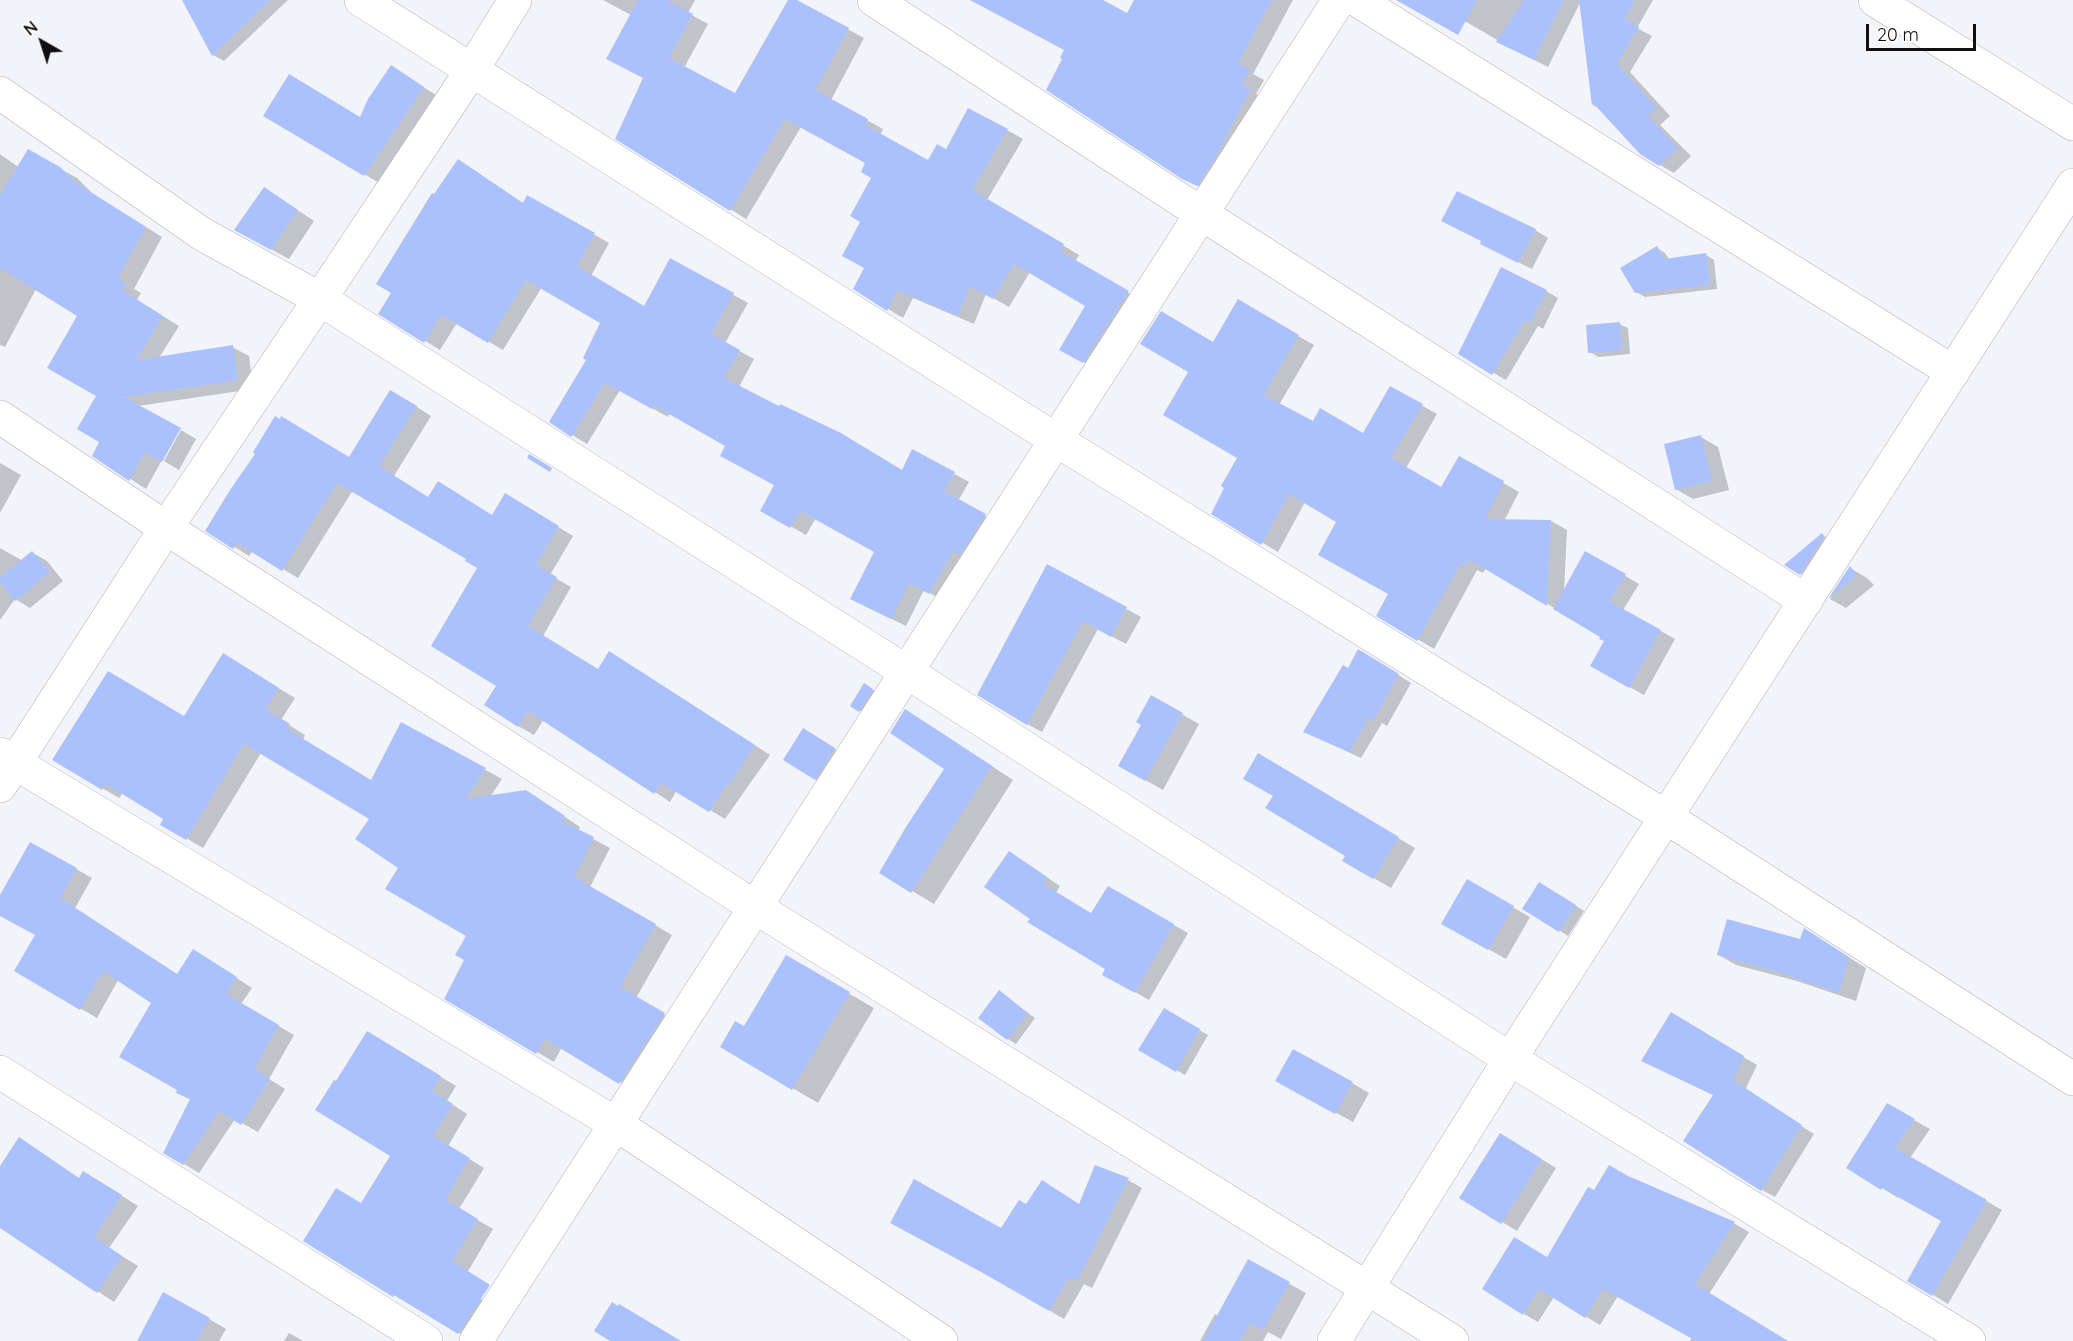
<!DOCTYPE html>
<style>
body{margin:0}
#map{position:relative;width:2073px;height:1341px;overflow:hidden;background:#f2f4fa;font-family:Quicksand,sans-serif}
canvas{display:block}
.north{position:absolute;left:12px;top:12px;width:60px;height:60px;-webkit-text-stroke:4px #fff;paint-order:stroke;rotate:321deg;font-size:16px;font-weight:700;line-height:24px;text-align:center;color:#101012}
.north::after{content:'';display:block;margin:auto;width:21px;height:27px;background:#101012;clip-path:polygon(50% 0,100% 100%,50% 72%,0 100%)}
.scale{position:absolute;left:1866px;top:24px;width:110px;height:27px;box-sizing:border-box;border:3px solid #101012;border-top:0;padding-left:8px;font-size:18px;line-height:21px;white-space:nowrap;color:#101012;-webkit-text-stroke:4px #fff;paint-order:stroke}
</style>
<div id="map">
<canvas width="2073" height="1341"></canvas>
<div class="north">N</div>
<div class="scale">20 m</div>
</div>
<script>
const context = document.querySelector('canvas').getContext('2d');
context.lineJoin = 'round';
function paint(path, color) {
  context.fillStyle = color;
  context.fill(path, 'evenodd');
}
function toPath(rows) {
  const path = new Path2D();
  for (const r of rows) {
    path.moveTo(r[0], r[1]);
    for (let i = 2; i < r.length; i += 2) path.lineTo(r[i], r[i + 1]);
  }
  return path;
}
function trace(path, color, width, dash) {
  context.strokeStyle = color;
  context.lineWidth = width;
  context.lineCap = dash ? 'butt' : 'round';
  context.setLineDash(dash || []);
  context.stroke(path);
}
paint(toPath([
 [184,0,288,0,224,61,213,55],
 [603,0,695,0,688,13,708,24,684,68,736,95,789,0,794,0,864,38,831,100,883,129,880,135,928,162,947,151,1007,130,1023,139,987,200,1079,255,1075,262,1144,302,1099,371,1061,349,1087,305,1030,272,1009,307,986,294,974,324,913,298,903,318,888,309,866,267,873,177,867,163,801,127,746,219,617,138,644,78,631,15],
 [970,0,1099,0,1128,15,1136,0,1293,0,1253,74,1264,80,1256,94,1265,100,1200,187,1183,177,1064,58,1066,50],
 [1428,0,1653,0,1637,28,1652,36,1630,72,1670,116,1660,125,1691,156,1674,173,1660,165,1600,109,1593,105,1580,3,1548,67,1520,53],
 [392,67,439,97,381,184,266,116,361,119],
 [28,151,77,178,94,195,162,237,134,289,141,293,137,300,179,326,159,358,232,347,249,356,253,389,138,406,179,429,146,489,94,455,101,442,98,395,79,316,36,289,5,347,0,345,0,154,18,167],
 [528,197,609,243,591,276,644,307,671,260,748,303,725,343,754,359,739,387,903,471,913,451,969,482,958,501,1000,524,944,601,924,590,906,626,867,607,876,552,816,518,806,535,762,510,776,485,727,445,670,413,668,417,620,390,587,444,551,422,588,360,602,322,542,287,503,350,457,323,440,350,380,313,524,204],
 [281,199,314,221,289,259,236,230],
 [1535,230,1548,238,1532,269,1494,250],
 [1657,248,1665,253,1669,259,1706,255,1714,260,1717,289,1645,297,1636,292],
 [1546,291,1558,298,1543,329,1538,326,1506,380,1460,354],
 [1238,302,1314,345,1279,405,1314,423,1364,435,1391,388,1437,414,1406,468,1442,489,1460,458,1519,492,1504,521,1551,521,1567,530,1564,592,1586,553,1639,584,1623,610,1675,639,1644,695,1592,666,1606,641,1602,636,1486,568,1483,573,1477,570,1434,649,1378,615,1390,594,1338,522,1305,502,1278,552,1213,513,1239,457,1214,344],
 [1619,324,1628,328,1630,354,1598,357,1590,352],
 [406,400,431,416,394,476,429,498,493,516,521,504,573,536,550,575,571,587,543,636,598,670,625,662,770,755,725,819,677,790,670,802,544,719,534,735,518,726,498,685,479,567,468,558,353,490,298,578,253,551,249,556,207,530,350,459],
 [181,430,196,439,179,470,164,461],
 [1701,437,1718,447,1729,490,1693,499,1676,489],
 [0,463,21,475,0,513],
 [1822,535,1839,545,1817,583,1800,573],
 [0,548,23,561,33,553,47,561,63,581,30,608,15,599,0,620],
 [1048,566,1141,617,1126,644,1098,629,1042,732,1027,724],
 [1850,568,1867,578,1874,585,1846,608,1830,599],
 [1371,658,1411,683,1387,726,1382,723,1361,758,1305,732,1349,670],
 [240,665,295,698,281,720,305,735,303,740,372,782,402,724,502,779,490,797,543,802,580,827,578,831,610,848,590,887,672,935,636,998,680,1024,637,1092,562,1047,554,1062,446,998,466,960,468,935,400,868,371,819,261,753,203,848,162,824,165,819,123,793,119,798,55,760,184,717],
 [865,685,881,695,867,715,852,706],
 [1151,697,1199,724,1163,790,1120,766,1143,725],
 [928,724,1013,780,934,904,882,873,946,768],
 [821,740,851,759,832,789,815,779],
 [1258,755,1415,848,1391,888,1344,861,1347,855,1275,795],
 [1023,861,1060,886,1056,893,1091,914,1108,888,1188,933,1149,1000,1104,974,1107,969,1032,918],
 [76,869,92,878,75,908,178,975,209,960,252,988,241,1004,294,1035,269,1079,285,1089,258,1132,235,1119,199,1173,184,1164,191,1100,178,1093,153,1003,118,980,97,1018,16,971,37,935,0,914,0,898],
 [1468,882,1530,917,1506,959,1443,924],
 [1548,888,1584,911,1568,936,1524,908],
 [1821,940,1866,968,1856,1001,1797,981,1736,965,1719,955,1801,941],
 [786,957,874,1008,818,1103,722,1047,744,1028],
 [999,992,1035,1018,1016,1044,1008,1039],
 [1164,1010,1208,1035,1185,1075,1140,1050],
 [1671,1014,1757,1065,1745,1090,1814,1134,1775,1197,1762,1190,1715,1096,1657,1068],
 [383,1042,456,1086,447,1101,467,1114,448,1146,484,1168,459,1209,493,1229,461,1283,493,1309,473,1341,394,1295,305,1240,362,1205,392,1155,337,1083],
 [1352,1083,1369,1093,1353,1122,1294,1090],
 [1887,1105,1930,1129,1910,1158,2002,1210,1948,1304,1909,1280,1943,1221,1899,1196,1898,1198,1848,1167],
 [1515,1143,1556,1168,1517,1231,1461,1197],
 [0,1168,101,1183,138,1206,109,1248,138,1266,114,1302,0,1227],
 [1630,1179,1735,1224,1749,1232,1709,1294,1786,1341,1690,1341,1692,1337,1618,1296,1600,1325,1554,1297,1538,1322,1524,1314,1547,1259,1594,1192],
 [1128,1180,1142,1188,1092,1288,1084,1284,1064,1319,994,1278,1027,1206,1080,1206],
 [1248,1261,1306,1293,1281,1339,1268,1332,1263,1341,1200,1341,1215,1314,1218,1316],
 [209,1319,226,1329,219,1341,166,1341],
 [289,1333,303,1341,284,1341]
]), '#0003');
paint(toPath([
 [182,0,270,0,212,56],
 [638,0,667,0,693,14,669,58,735,93,788,0,797,0,849,28,815,90,868,119,865,125,928,160,937,144,946,149,968,108,1008,129,972,190,1064,244,1060,251,1129,291,1083,363,1059,350,1085,306,1014,264,993,299,970,286,958,316,897,290,887,311,853,289,864,268,842,256,860,222,850,216,871,178,861,172,865,163,785,119,730,211,615,139,643,78,606,59],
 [970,0,1103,0,1127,13,1134,0,1272,0,1238,63,1250,70,1241,84,1251,89,1213,162,1197,186,1182,179,1046,90,1062,59,1060,58,1064,50],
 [1396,0,1477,0,1458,35],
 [1524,0,1564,0,1534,60,1496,42],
 [1579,0,1635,0,1625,19,1639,27,1617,64,1657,108,1648,116,1678,148,1659,166,1640,154,1593,103,1592,106],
 [391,65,424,87,364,176,263,116,289,74,360,117,368,99],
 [28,149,60,167,78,184,146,227,118,278,126,283,122,290,163,316,136,360,233,345,238,380,124,397,181,428,162,462,145,452,129,481,92,456,99,442,77,429,96,396,47,368,77,316,0,268,0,195],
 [458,159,523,203,527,195,595,233,577,266,644,306,670,258,734,293,711,334,740,350,724,378,779,406,780,404,841,433,902,470,912,449,955,472,944,491,986,514,960,555,953,551,929,594,909,583,891,619,850,599,874,552,800,511,790,528,760,511,774,485,720,456,725,446,655,406,652,409,605,383,571,437,549,422,586,360,583,358,600,323,526,280,488,343,441,315,424,343,378,314,391,293,376,284,432,193,434,194],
 [264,187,298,210,271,250,234,230],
 [1457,191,1536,229,1518,263,1480,244,1481,241,1441,221],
 [1657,246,1664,259,1706,253,1710,285,1635,293,1620,268],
 [1501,267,1547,290,1530,323,1525,320,1492,375,1458,354],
 [1238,299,1299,335,1264,395,1313,421,1320,408,1363,433,1390,386,1423,404,1391,458,1441,487,1459,456,1504,481,1485,519,1551,520,1547,606,1470,560,1467,565,1461,563,1417,641,1376,616,1388,594,1318,555,1336,522,1289,494,1261,545,1211,514,1224,488,1221,486,1237,458,1163,415,1188,372,1140,344,1161,311,1213,342],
 [1620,322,1622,350,1588,353,1586,325],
 [390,390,417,406,379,466,428,497,438,481,492,515,505,493,559,526,536,565,557,577,528,626,598,669,609,651,755,745,730,784,728,782,709,812,661,783,654,794,528,711,518,727,484,705,496,686,431,646,477,568,465,561,466,559,337,483,282,571,237,543,233,549,205,531,230,490,255,454,253,452,275,416,280,419,281,416,349,457],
 [1701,435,1712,481,1675,490,1664,444],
 [529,454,552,468,550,472,527,458],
 [1822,533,1824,536,1800,575,1784,565],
 [32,551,50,572,15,601,0,582,0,577],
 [1585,551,1626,574,1609,601,1661,630,1629,688,1590,666,1604,641,1599,639,1600,637,1553,609],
 [1047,564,1127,607,1111,637,1083,621,1027,725,977,695],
 [1850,566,1857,575,1828,599],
 [1358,649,1399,674,1374,720,1369,717,1349,752,1303,732,1343,665,1348,668],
 [223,653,279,688,265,709,290,724,287,729,371,780,401,722,486,768,465,799,526,790,565,816,561,821,594,837,574,877,656,924,620,987,665,1013,619,1084,545,1039,536,1054,444,999,464,960,455,955,466,936,385,889,398,868,355,839,369,819,244,744,186,840,160,825,163,819,106,784,102,790,52,760,108,671,184,716],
 [864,683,873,689,859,712,850,706],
 [1151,695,1183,713,1145,781,1118,766,1141,725,1136,722],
 [905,709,992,766,911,893,879,873,906,827,944,769,890,733],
 [803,728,835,748,815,780,783,760],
 [1258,753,1399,837,1373,879,1342,861,1345,856,1265,808,1273,796,1243,779],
 [30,842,77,868,60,898,177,974,193,949,237,977,226,994,279,1025,254,1069,270,1079,241,1125,219,1111,183,1165,163,1153,190,1099,176,1093,177,1090,119,1057,151,1003,103,971,80,1010,14,971,35,935,0,916,0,895],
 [1009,851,1047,877,1043,884,1091,913,1108,886,1174,924,1135,993,1102,975,1105,969,1027,922,1030,919,984,887],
 [1467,879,1514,906,1488,950,1441,924],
 [1539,882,1576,905,1559,932,1522,909],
 [1727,919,1800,939,1804,928,1849,957,1839,993,1778,972,1717,955],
 [786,955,850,992,792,1090,720,1047,735,1021,744,1026],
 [999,990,1028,1013,1007,1040,978,1018],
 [1164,1008,1200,1029,1176,1072,1138,1050],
 [1671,1012,1744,1056,1733,1080,1802,1125,1761,1191,1683,1141,1713,1095,1641,1061],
 [367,1031,441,1076,432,1091,453,1104,433,1136,470,1158,445,1199,478,1219,452,1261,490,1285,458,1334,394,1295,393,1297,303,1241,336,1188,361,1203,390,1156,315,1110,334,1080,336,1081],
 [1293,1049,1353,1082,1335,1114,1275,1081],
 [1887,1103,1915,1119,1895,1148,1987,1200,1932,1296,1907,1281,1941,1221,1882,1188,1881,1190,1846,1168],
 [1500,1133,1542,1159,1501,1224,1459,1198],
 [19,1137,79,1178,83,1171,122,1195,94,1237,122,1256,97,1293,0,1228,0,1166],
 [1095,1165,1129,1178,1077,1281,1069,1277,1049,1311,983,1273,890,1223,914,1179,1001,1228,1019,1200,1026,1204,1042,1180,1079,1204],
 [1609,1165,1628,1176,1735,1222,1695,1284,1788,1341,1696,1341,1603,1289,1585,1318,1539,1289,1523,1315,1482,1289,1514,1237,1547,1257,1588,1187,1594,1190],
 [1248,1259,1290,1282,1263,1330,1250,1323,1240,1341,1203,1341],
 [163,1292,210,1318,197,1341,137,1341],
 [612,1302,618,1306,619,1304,681,1341,610,1341,594,1331]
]), '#aac1fe');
const street = toPath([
 [361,0,1056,440,1666,817,2073,1079],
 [874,0,1202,214,1806,601],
 [1357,0,1953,372],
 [1875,0,2073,124],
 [0,93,202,234,320,299,907,672,1510,1059,1969,1341],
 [0,417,166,528,755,907,1452,1341],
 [0,754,616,1124,941,1341],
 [0,786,166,528,320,299,472,70,515,0],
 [0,1072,426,1341],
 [476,1341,1339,0],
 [1334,1341,1510,1059,2073,185]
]);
trace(street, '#b0b2b7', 34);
trace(street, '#fff', 33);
</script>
